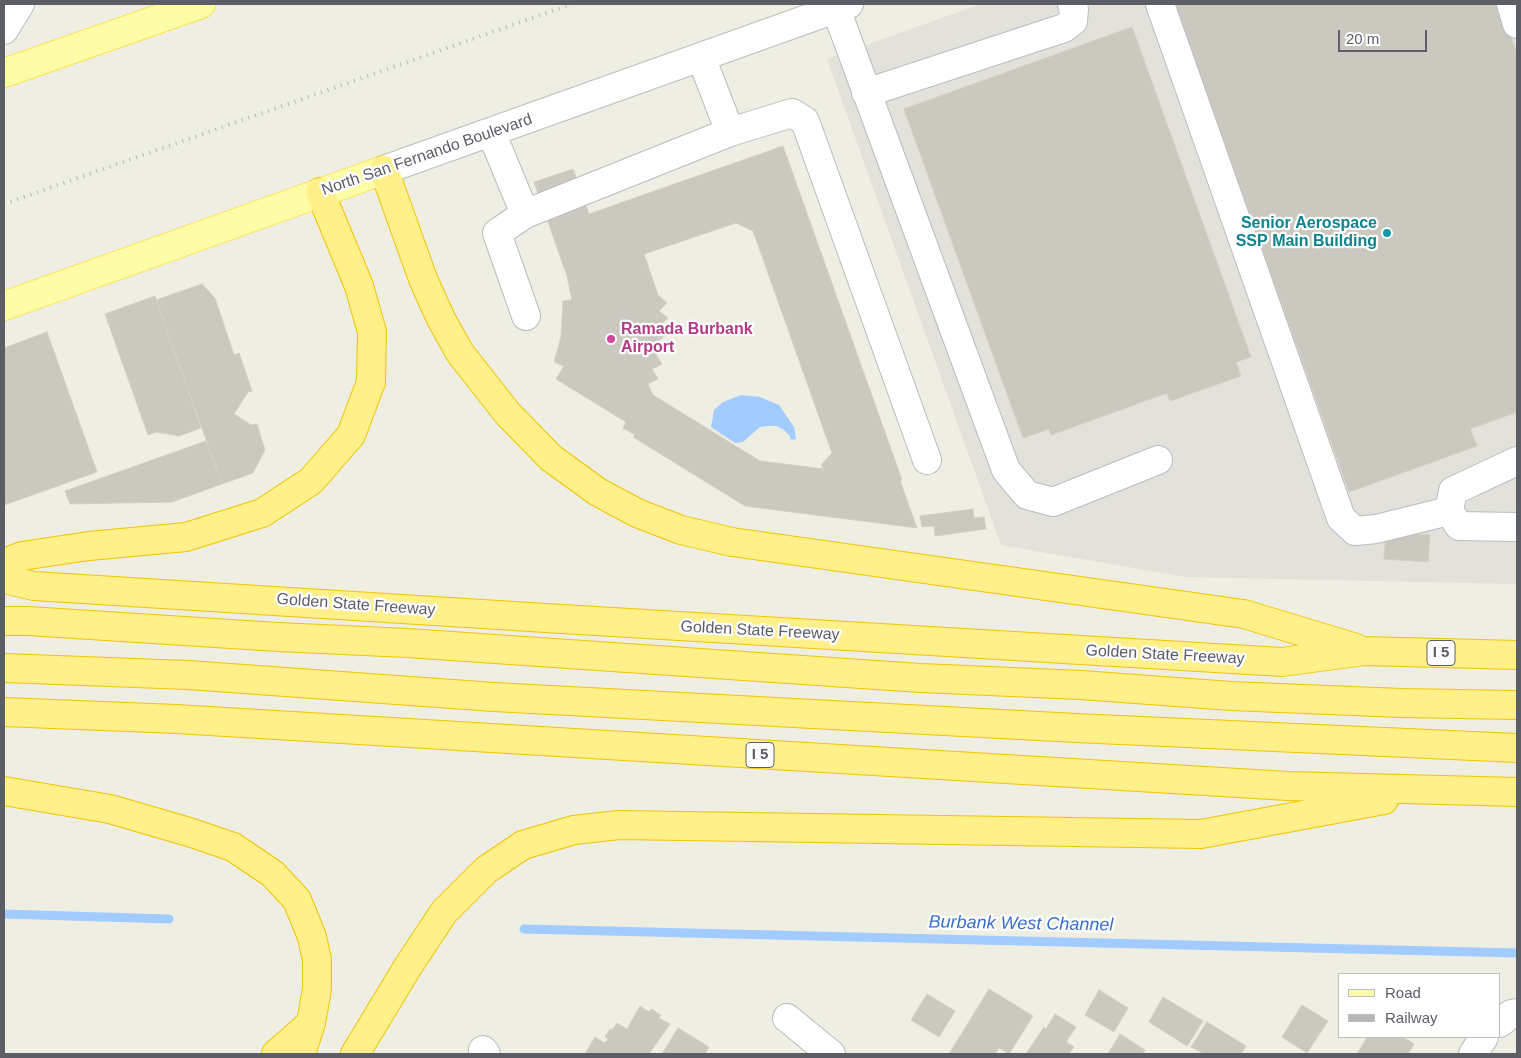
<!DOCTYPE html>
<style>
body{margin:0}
#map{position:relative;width:1521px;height:1058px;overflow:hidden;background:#efeee2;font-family:Helvetica,sans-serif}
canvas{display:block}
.frame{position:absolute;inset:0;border:5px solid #5b5e65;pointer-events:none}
.legend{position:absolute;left:1338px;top:973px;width:162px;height:65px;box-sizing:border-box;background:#fff;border:1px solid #bdbfc1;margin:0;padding:6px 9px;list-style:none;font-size:15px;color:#5b5e65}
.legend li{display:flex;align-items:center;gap:10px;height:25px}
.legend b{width:25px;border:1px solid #bdbfc1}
.scale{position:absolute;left:1338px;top:30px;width:89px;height:22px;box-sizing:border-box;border:2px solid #5b5e65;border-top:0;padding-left:6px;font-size:15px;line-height:18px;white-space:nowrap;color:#5b5e65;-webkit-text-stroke:4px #fff;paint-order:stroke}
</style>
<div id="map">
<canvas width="1521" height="1058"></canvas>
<div class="frame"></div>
<ul class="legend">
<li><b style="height:6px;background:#fffca7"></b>Road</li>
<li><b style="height:6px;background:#b6b7b8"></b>Railway</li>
</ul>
<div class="scale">20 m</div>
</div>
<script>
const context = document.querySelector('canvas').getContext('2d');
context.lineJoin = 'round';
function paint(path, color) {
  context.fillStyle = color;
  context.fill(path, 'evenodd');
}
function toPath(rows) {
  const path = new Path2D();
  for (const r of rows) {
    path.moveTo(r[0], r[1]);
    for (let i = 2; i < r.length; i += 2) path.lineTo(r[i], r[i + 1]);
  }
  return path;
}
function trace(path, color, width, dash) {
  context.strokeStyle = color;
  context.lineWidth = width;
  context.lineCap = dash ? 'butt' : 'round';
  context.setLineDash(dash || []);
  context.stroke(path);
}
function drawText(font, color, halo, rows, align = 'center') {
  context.font = font + ' Helvetica,sans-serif';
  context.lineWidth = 4.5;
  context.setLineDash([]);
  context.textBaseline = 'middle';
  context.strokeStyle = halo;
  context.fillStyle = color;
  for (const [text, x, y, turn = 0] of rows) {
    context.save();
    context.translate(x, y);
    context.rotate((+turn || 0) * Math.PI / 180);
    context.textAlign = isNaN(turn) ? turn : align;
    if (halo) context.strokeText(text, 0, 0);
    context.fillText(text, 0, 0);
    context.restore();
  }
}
paint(toPath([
 [981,4,1517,4,1517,584,1186,577,1001,545,827,59]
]), '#e2e1da');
paint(toPath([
 [741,395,760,397,779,405,794,427,796,439,791,440,790,436,784,430,777,426,768,426,760,427,743,442,735,443,711,427,714,410,723,402]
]), '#a2cbff');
trace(toPath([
 [4,914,169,919],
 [524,929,1517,953]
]), '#a2cbff', 9);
const building = toPath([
 [1175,4,1499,4,1517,54,1517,412,1470,429,1477,446,1349,492,1175,4],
 [1132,27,1251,357,1236,362,1241,376,1170,401,1167,393,1051,435,1049,429,1023,438,904,109,1132,27],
 [783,146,902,480,900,481,917,528,745,506,633,437,635,435,623,428,626,422,556,379,564,366,554,362,561,337,563,301,572,300,567,276,534,182,573,169,589,214,783,146],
 [736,223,753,231,832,453,821,465,824,469,760,461,653,395,648,384,658,379,652,369,662,364,656,355,665,349,658,341,667,334,659,326,668,318,659,311,667,303,658,295,644,254,736,223],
 [202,284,215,298,234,355,239,353,252,391,248,392,234,414,251,425,257,424,265,450,253,473,222,484,156,300,202,284],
 [155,296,201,428,179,436,156,432,148,435,105,314,155,296],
 [47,332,97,472,4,505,4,348,47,332],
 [206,441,222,484,172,502,70,504,65,491,206,441],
 [973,509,974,518,984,517,986,529,935,536,934,526,922,527,920,516,973,509],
 [1386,533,1430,535,1428,562,1384,559,1386,533],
 [989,989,1033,1016,1009,1054,999,1048,995,1054,949,1054,989,989],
 [1099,990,1128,1008,1114,1032,1085,1015,1099,990],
 [927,994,955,1011,939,1037,911,1020,927,994],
 [1163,997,1203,1021,1187,1046,1149,1022,1163,997],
 [1302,1005,1328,1021,1307,1053,1282,1037,1302,1005],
 [640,1006,649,1012,651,1009,661,1015,659,1018,670,1024,649,1054,585,1054,595,1037,605,1043,608,1039,605,1037,610,1029,612,1030,617,1023,627,1029,640,1006],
 [1055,1014,1076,1027,1066,1042,1074,1047,1069,1054,1026,1054,1044,1027,1046,1029,1055,1014],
 [1207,1022,1246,1046,1241,1054,1204,1054,1191,1047,1207,1022],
 [678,1028,709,1047,705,1054,662,1054,678,1028],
 [1120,1034,1145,1050,1143,1054,1108,1054,1120,1034],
 [1367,1037,1403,1037,1414,1044,1408,1054,1357,1054,1367,1037]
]);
paint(building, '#cac8bf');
trace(building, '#d4d0c0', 1);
const minor = toPath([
 [1160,4,1341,518,1355,531,1376,529,1449,511],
 [1511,4,1517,24],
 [836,9,1006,470,1027,495,1053,502,1158,460],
 [4,30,20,4],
 [866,93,1064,28,1073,21,1074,9,1072,4],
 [491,132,525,214,497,233,526,316],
 [730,132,792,113,805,121,927,460],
 [384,170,849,4],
 [525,214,730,132,701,57],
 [1517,461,1453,491,1449,511,1459,526,1517,527],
 [787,1018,831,1054],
 [1500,1023,1511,1014,1517,1013],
 [483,1050,486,1054],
 [1473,1054,1484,1037]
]);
const major = toPath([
 [4,73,201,4],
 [4,306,384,170]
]);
const highway = toPath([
 [384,170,423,279,441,319,460,353,508,414,551,458,598,492,637,513,681,530,732,542,1244,614,1356,648],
 [4,563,22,556,89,546,186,537,262,513,311,481,351,435,371,382,372,332,359,286,320,192],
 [4,579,34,586,562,619,1282,662,1364,651,1517,655],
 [4,621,28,621,278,637,407,643,920,678,1081,685,1231,696,1401,703,1517,705],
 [4,668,188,675,494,697,1076,728,1517,748],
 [4,712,176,719,1288,786,1517,792],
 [4,791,110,809,189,832,233,847,273,874,297,900,312,937,317,960,317,989,311,1023,301,1054],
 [276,1054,310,1024],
 [355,1054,407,968,444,912,486,870,523,845,574,830,619,825,1201,834,1384,800]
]);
trace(minor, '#babcc3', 30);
trace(major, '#fde24d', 30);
trace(highway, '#f1c400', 30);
trace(minor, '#fff', 28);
trace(major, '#fffca7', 28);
trace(highway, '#fff089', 28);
trace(toPath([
 [4,204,572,4]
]), '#b6b7b8', 4, [1, 6]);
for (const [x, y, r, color] of [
 [1387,233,5,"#0f9aa8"],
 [611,339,5,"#d1479c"]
]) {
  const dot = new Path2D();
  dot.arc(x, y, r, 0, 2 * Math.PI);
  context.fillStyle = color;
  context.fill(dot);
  trace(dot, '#fff', 2);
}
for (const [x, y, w] of [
 [1441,653,28],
 [760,755,28]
]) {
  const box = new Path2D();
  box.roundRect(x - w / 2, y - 12.5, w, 25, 4);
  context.fillStyle = '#fff';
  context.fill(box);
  trace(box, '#5b5e65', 1);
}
drawText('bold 15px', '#5b5e65', null, [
 ["I 5",1441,653],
 ["I 5",760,755]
]);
drawText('16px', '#5b5e65', '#fff', [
 ["North San Fernando Boulevard",427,155,-19],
 ["Golden State Freeway",356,605,4],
 ["Golden State Freeway",760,631,3],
 ["Golden State Freeway",1165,655,3]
]);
drawText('bold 16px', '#0d838f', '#fff', [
 ["Senior Aerospace",1377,224],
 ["SSP Main Building",1377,242]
], 'right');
drawText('bold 16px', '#b23c85', '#fff', [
 ["Ramada Burbank",621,330],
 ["Airport",621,348]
], 'left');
drawText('italic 18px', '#3b70cd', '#fff', [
 ["Burbank West Channel",1021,924,1]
]);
</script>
